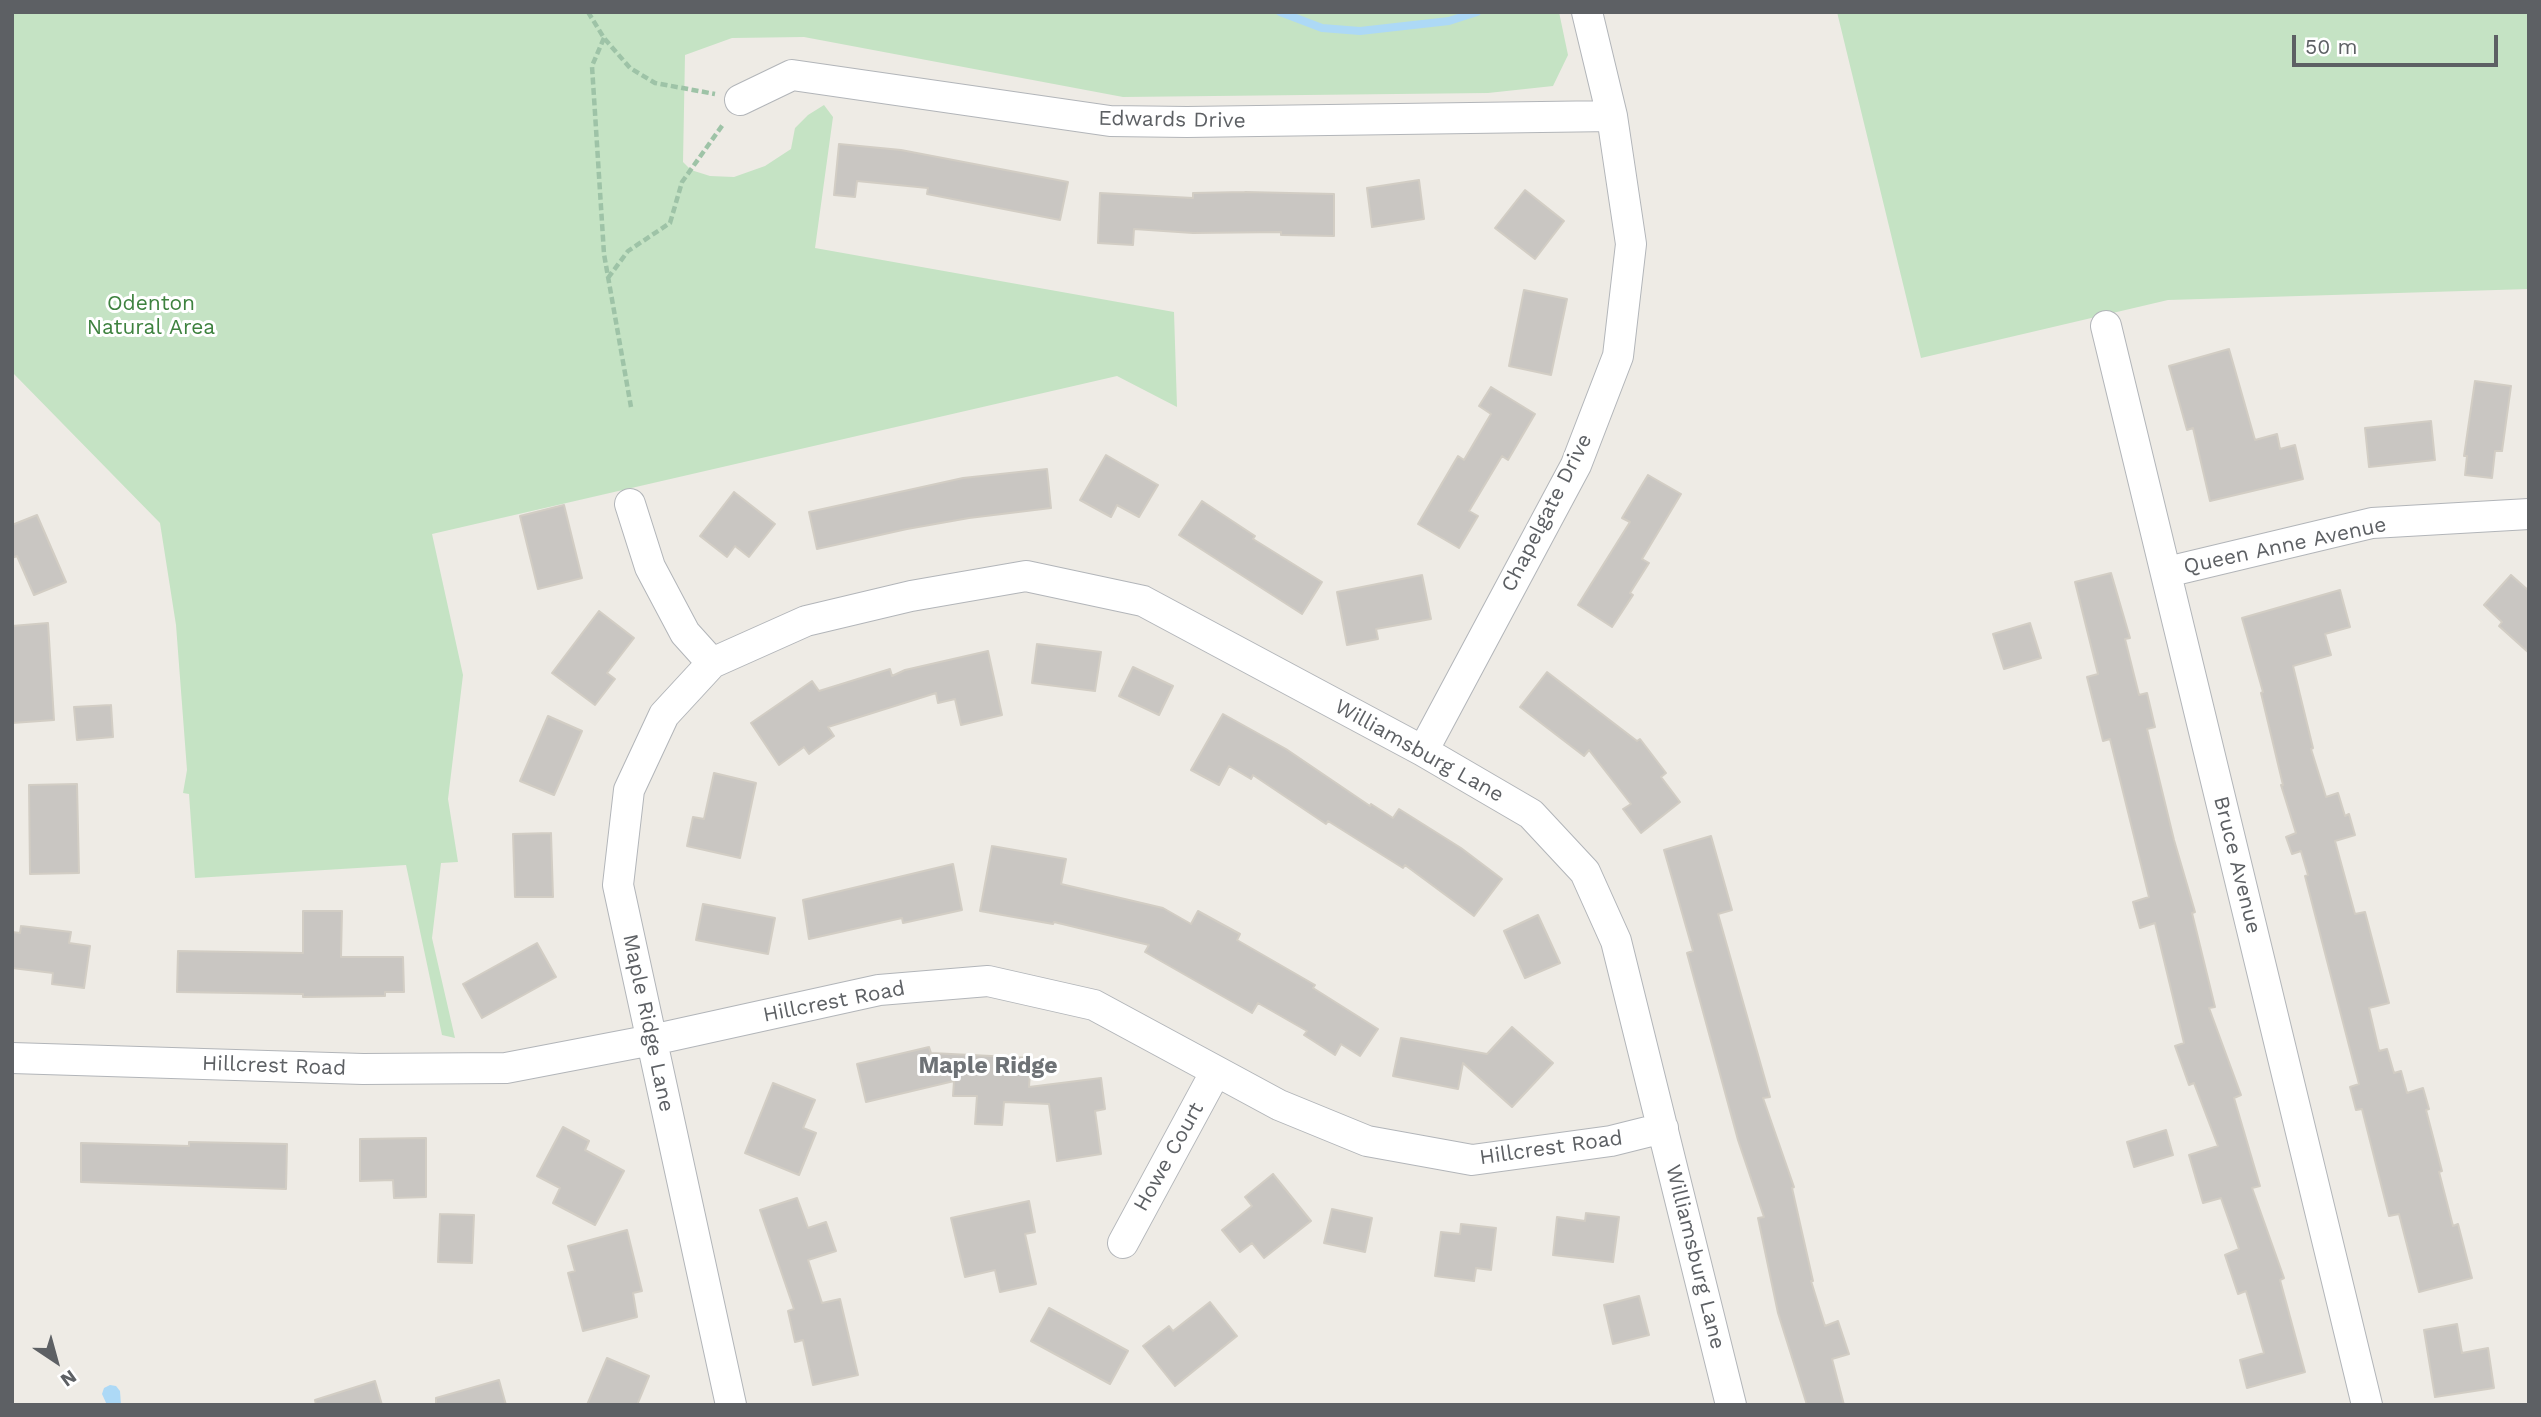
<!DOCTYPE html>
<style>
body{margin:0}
#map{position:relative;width:2541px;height:1417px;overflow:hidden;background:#eeebe5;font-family:"Work Sans",sans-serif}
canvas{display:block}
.frame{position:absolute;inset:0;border:14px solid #5d6064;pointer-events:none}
.north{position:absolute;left:21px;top:1326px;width:70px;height:70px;-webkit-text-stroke:5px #fff;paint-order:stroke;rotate:144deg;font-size:19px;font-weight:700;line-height:28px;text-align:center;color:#5d6064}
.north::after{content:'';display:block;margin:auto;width:24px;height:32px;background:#5d6064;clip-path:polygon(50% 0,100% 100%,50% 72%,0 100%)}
.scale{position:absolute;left:2292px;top:35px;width:206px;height:32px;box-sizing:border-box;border:4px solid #5d6064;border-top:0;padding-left:9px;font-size:21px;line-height:24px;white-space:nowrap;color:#5d6064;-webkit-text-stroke:5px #fff;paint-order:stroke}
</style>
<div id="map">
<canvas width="2541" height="1417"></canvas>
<div class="frame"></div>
<div class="north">N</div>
<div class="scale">50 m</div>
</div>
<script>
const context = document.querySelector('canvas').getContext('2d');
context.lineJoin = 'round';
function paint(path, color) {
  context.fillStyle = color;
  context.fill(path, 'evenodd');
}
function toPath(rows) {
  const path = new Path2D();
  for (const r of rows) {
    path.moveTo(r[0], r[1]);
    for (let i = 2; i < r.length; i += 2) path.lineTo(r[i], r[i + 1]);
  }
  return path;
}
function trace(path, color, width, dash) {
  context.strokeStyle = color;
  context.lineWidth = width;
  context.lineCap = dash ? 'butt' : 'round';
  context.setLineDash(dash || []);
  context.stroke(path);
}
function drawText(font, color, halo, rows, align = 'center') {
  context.font = font + ' "Work Sans",sans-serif';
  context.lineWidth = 6;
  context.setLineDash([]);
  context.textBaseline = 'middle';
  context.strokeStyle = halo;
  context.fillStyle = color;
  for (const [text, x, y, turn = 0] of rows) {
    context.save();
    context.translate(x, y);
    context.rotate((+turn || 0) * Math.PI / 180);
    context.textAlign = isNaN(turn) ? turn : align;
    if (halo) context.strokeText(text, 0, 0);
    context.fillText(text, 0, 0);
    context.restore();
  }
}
paint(toPath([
 [12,12,1559,12,1568,55,1553,86,1488,93,1123,97,804,37,732,38,685,55,683,162,691,170,710,176,734,177,765,166,791,149,795,128,808,115,824,105,833,117,815,248,1174,312,1177,407,1117,376,432,534,463,675,448,799,458,862,441,863,432,938,455,1038,442,1035,406,865,195,878,189,794,183,793,187,770,176,625,160,523,12,372],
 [1837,12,2529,12,2529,289,2168,300,1921,358]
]), '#c5e3c4');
paint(toPath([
 [110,1385,116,1386,120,1391,121,1405,107,1405,102,1394,104,1388]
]), '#add9f6');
trace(toPath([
 [1280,12,1322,28,1360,31,1449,21,1477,12]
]), '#add9f6', 8);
const building = toPath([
 [839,144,901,150,1068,182,1060,220,927,194,928,188,857,181,855,197,834,195,839,144],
 [1419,180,1424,219,1372,227,1367,188,1419,180],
 [1525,190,1564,221,1535,259,1495,228,1525,190],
 [1245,192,1334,194,1334,236,1281,235,1281,232,1193,233,1134,229,1133,245,1098,243,1100,193,1193,198,1193,193,1245,192],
 [1524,290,1567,299,1551,375,1509,366,1524,290],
 [2229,349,2255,440,2277,434,2280,449,2295,445,2303,479,2210,501,2193,428,2187,430,2169,366,2229,349],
 [2475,381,2511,386,2502,451,2495,451,2492,478,2465,475,2467,456,2464,456,2475,381],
 [1491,387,1535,414,1508,460,1502,456,1469,511,1478,516,1459,548,1418,524,1458,456,1464,460,1491,414,1479,406,1491,387],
 [2431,421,2435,460,2369,467,2365,428,2431,421],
 [1106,455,1158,485,1139,517,1117,505,1111,517,1080,500,1106,455],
 [1047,469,1051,508,969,518,907,529,817,549,809,512,963,478,1047,469],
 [1648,475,1681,494,1642,559,1649,563,1630,593,1633,595,1612,627,1578,605,1630,522,1622,518,1648,475],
 [734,492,775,524,749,557,735,546,727,557,700,536,734,492],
 [1202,501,1255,536,1253,539,1322,582,1302,614,1179,535,1202,501],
 [564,505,582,578,538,589,520,516,564,505],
 [37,515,66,582,34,595,17,556,12,558,12,525,37,515],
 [2111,573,2130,638,2125,639,2139,695,2147,693,2155,727,2147,729,2174,840,2195,912,2192,913,2215,1007,2209,1008,2241,1095,2234,1098,2260,1186,2252,1188,2284,1278,2280,1280,2305,1372,2247,1388,2240,1360,2264,1353,2246,1291,2238,1294,2225,1255,2239,1249,2221,1198,2203,1203,2189,1155,2218,1146,2194,1083,2189,1085,2175,1046,2184,1043,2155,923,2140,928,2133,902,2149,897,2110,739,2103,741,2087,677,2098,674,2075,582,2111,573],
 [1422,575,1431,619,1376,629,1378,639,1347,645,1337,592,1422,575],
 [2511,575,2529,591,2529,653,2499,626,2502,622,2484,605,2511,575],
 [2340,590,2350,627,2325,634,2331,655,2293,666,2313,748,2311,749,2326,797,2338,793,2345,816,2349,814,2355,835,2335,841,2355,914,2365,912,2389,1003,2369,1008,2379,1051,2387,1049,2394,1073,2401,1071,2407,1093,2423,1088,2429,1109,2426,1110,2442,1171,2439,1172,2453,1226,2458,1224,2472,1278,2419,1292,2399,1214,2389,1216,2362,1109,2356,1110,2350,1087,2359,1084,2305,876,2308,875,2301,851,2292,854,2286,837,2296,833,2281,785,2283,785,2261,693,2263,692,2242,618,2340,590],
 [599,611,634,638,607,673,615,679,595,705,552,673,599,611],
 [48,623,54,720,12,723,12,626,48,623],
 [2030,623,2041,658,2004,669,1993,634,2030,623],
 [1037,644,1101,652,1095,691,1032,683,1037,644],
 [988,651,1002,715,961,725,955,699,938,703,936,693,828,727,834,736,809,754,804,747,779,765,751,723,812,681,819,691,890,669,892,676,905,670,988,651],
 [1133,667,1173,686,1159,715,1119,696,1133,667],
 [1547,672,1637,741,1640,739,1666,773,1661,777,1680,802,1641,833,1623,809,1631,804,1589,750,1584,756,1520,707,1547,672],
 [111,705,113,737,77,740,74,707,111,705],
 [1223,714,1286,749,1370,806,1371,804,1393,818,1399,809,1461,848,1502,879,1474,916,1405,865,1403,868,1328,821,1326,824,1253,775,1251,779,1229,766,1219,785,1191,770,1223,714],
 [548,716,582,731,554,795,520,781,548,716],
 [714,773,756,783,740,858,687,846,693,817,704,819,714,773],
 [77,784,79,873,30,874,29,785,77,784],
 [551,833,553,897,515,897,513,834,551,833],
 [1711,836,1732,910,1718,914,1770,1097,1763,1098,1794,1187,1792,1188,1813,1281,1811,1281,1825,1326,1838,1321,1849,1354,1832,1359,1844,1405,1807,1405,1778,1313,1758,1218,1764,1217,1738,1140,1687,953,1693,951,1664,850,1711,836],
 [992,846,1066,859,1061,884,1163,908,1191,924,1198,911,1240,934,1237,940,1315,985,1313,988,1378,1029,1360,1056,1341,1044,1335,1055,1304,1035,1307,1031,1258,1003,1252,1013,1145,952,1149,945,1054,922,1053,924,980,911,992,846],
 [953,864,962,910,903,923,902,918,809,939,803,900,953,864],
 [703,904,775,918,768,954,696,940,703,904],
 [303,911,342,911,341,957,403,957,404,992,385,992,385,996,303,997,303,994,177,992,178,951,303,953,303,911],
 [1538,915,1560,963,1525,978,1504,931,1538,915],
 [21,926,71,932,69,943,90,946,84,988,52,984,53,973,12,968,12,932,20,933,21,926],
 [537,943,556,977,482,1018,463,984,537,943],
 [1512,1027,1553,1063,1512,1107,1463,1063,1458,1089,1393,1076,1401,1038,1487,1054,1512,1027],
 [929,1047,931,1053,1031,1058,1029,1087,1101,1078,1105,1109,1095,1111,1101,1154,1057,1161,1049,1104,1004,1102,1002,1125,975,1124,977,1096,953,1096,954,1081,866,1102,857,1064,929,1047],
 [773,1083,815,1100,803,1128,816,1133,799,1175,745,1153,773,1083],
 [563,1127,589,1141,585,1150,624,1171,595,1225,553,1203,560,1188,537,1176,563,1127],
 [2166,1130,2173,1155,2134,1167,2127,1142,2166,1130],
 [426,1138,426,1197,394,1198,393,1180,360,1181,360,1139,426,1138],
 [189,1142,287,1144,286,1189,81,1182,81,1143,189,1146,189,1142],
 [1273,1174,1311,1221,1264,1258,1252,1243,1240,1252,1222,1230,1252,1206,1245,1197,1273,1174],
 [797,1198,808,1228,826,1222,836,1251,808,1260,822,1303,840,1299,858,1375,813,1385,803,1340,795,1342,788,1311,794,1309,760,1210,797,1198],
 [1029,1201,1035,1232,1025,1234,1036,1284,1000,1292,995,1270,965,1277,951,1218,1029,1201],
 [1332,1209,1372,1218,1365,1252,1324,1243,1332,1209],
 [1586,1213,1619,1217,1613,1262,1553,1255,1557,1217,1585,1221,1586,1213],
 [440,1214,474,1215,472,1263,438,1262,440,1214],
 [1461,1224,1496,1228,1491,1270,1476,1268,1474,1281,1435,1276,1441,1232,1460,1234,1461,1224],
 [627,1230,642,1291,633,1293,637,1317,583,1331,568,1273,575,1271,568,1246,627,1230],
 [1639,1296,1649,1335,1613,1344,1604,1305,1639,1296],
 [1210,1302,1237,1336,1175,1386,1143,1346,1169,1326,1173,1331,1210,1302],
 [1049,1308,1128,1351,1110,1384,1031,1341,1049,1308],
 [2457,1324,2462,1353,2488,1348,2494,1388,2435,1397,2424,1330,2457,1324],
 [607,1358,649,1376,637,1405,587,1405,607,1358],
 [499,1380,506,1405,436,1405,436,1398,499,1380],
 [375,1381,382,1405,316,1405,315,1400,375,1381]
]);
paint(building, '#c9c6c2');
trace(building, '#d2cdc4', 2);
const minor = toPath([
 [740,100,792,75,1110,121,1187,122,1612,116],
 [2106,326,2367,1405],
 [630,504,650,567,685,633,712,663],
 [2167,572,2372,523,2529,514],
 [1423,751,1576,465,1618,356,1631,244,1612,116,1587,12],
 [12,1058,363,1069,506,1068,652,1040,879,990,988,981,1094,1005,1279,1105,1367,1141,1472,1160,1611,1141,1663,1128],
 [1123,1243,1216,1071],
 [731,1405,618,885,629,790,664,715,712,663,806,621,911,596,1026,576,1143,601,1423,751,1531,814,1585,872,1616,941,1731,1405]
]);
trace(minor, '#b2b5b9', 32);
trace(toPath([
 [588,12,604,38,630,68,655,83,715,94],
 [604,38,592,66,604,254,631,407],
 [608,278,628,251,670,223,682,182,724,123]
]), '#9ec3a7', 4.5, [7, 3.5]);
trace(minor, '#fff', 30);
drawText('21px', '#5d6064', '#fff', [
 ["Edwards Drive",1172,120,1],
 ["Chapelgate Drive",1547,513,-63],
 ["Queen Anne Avenue",2285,546,-12],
 ["Williamsburg Lane",1419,751,29],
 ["Bruce Avenue",2237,865,76],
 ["Hillcrest Road",834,1002,-11],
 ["Maple Ridge Lane",648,1023,78],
 ["Hillcrest Road",274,1066,2],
 ["Hillcrest Road",1551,1148,-8],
 ["Howe Court",1169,1157,-61],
 ["Williamsburg Lane",1695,1257,76]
]);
drawText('21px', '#3e823f', '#fff', [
 ["Odenton",151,304],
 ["Natural Area",151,328]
]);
drawText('bold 23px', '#6e7276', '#fff', [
 ["Maple Ridge",988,1066]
]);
</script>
